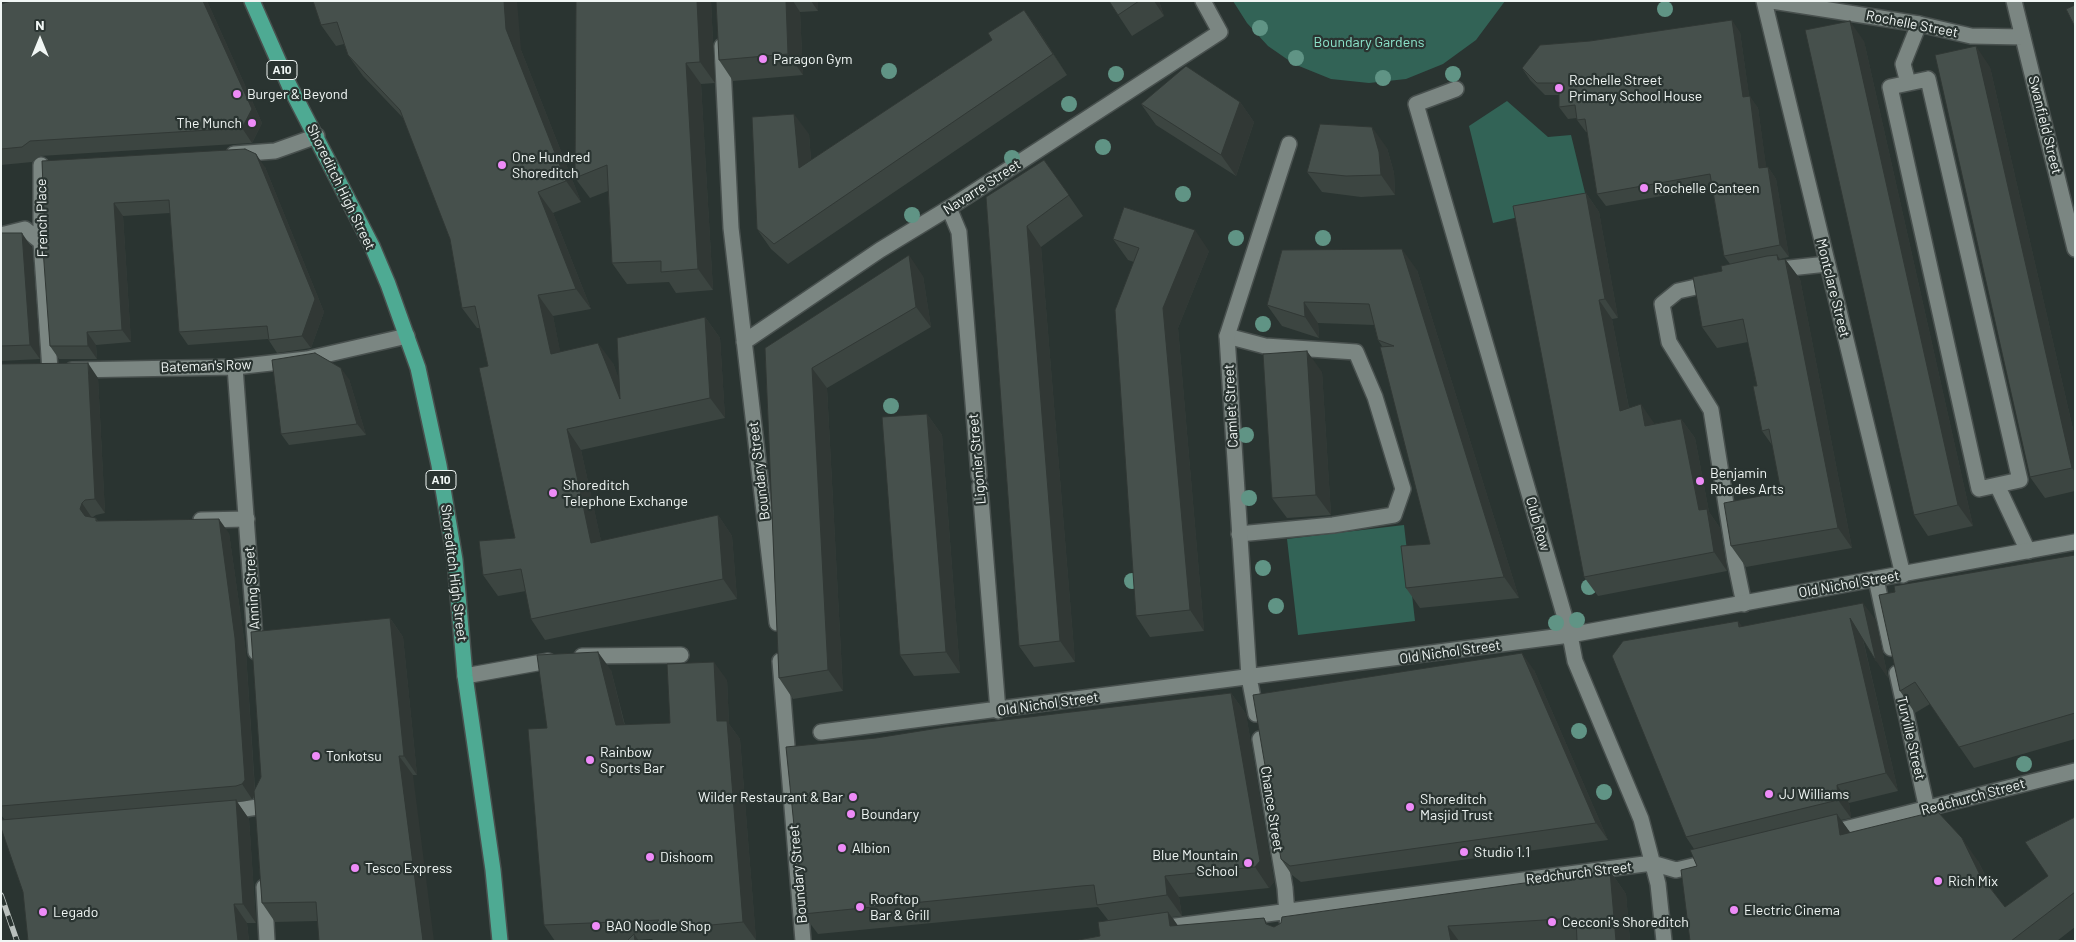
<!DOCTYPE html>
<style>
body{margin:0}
#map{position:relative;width:2076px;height:942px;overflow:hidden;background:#2a3431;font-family:Barlow,sans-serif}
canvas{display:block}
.frame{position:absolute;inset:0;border:2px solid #f0f6f4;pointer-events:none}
.north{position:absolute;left:15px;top:15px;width:50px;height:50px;-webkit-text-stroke:4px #2a3431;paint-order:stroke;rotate:0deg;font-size:14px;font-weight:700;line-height:20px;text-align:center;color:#f0f6f4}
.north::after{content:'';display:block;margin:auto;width:18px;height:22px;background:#f0f6f4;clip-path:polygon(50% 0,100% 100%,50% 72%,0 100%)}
</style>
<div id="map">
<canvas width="2076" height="942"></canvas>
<div class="frame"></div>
<div class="north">N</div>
</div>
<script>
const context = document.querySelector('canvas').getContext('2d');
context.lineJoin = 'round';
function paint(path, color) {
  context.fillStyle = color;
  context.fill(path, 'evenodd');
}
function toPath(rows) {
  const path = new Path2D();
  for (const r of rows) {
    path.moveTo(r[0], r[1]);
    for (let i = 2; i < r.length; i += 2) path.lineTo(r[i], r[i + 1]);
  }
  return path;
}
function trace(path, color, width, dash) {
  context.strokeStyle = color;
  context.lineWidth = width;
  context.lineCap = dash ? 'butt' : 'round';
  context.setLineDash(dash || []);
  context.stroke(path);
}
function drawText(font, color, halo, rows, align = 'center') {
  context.font = font + ' Barlow,sans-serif';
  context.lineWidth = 4.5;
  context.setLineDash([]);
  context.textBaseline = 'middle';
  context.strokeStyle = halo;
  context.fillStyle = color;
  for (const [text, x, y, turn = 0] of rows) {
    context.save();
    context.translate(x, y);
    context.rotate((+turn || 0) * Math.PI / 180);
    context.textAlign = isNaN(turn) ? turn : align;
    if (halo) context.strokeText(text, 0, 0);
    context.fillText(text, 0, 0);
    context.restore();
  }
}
paint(toPath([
 [1233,1,1505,1,1476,40,1443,64,1406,79,1369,83,1331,79,1294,64,1268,46,1247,23],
 [1507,101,1548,137,1571,135,1587,201,1493,223,1469,126],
 [1404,525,1415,621,1298,635,1287,539]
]), '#326356');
const service = toPath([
 [1928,79,2020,480,1979,489,1890,87,1928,79],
 [1908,83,1903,64,1919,24],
 [41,165,41,242,50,370],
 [1,235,25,229,41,242],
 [1771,270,1827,264],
 [1714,283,1678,291,1662,304,1669,342,1711,410,1735,561,1744,604],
 [1227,336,1265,346,1356,352,1375,397,1403,489,1394,515,1333,525,1239,534],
 [1997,485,2028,551],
 [201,520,247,519],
 [582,656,681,655],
 [465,676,548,661],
 [264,887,267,941]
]);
const pedestrian = toPath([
 [234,154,275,151,317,136]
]);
const minor = toPath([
 [1764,1,1903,575],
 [1772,1,1919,24,1971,36,2023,37],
 [2014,1,2075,249],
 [722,46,731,228,777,623],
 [1456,89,1416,104,1570,635,1575,661,1641,819,1658,884,1664,941],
 [949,208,959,232,979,476],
 [744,342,880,250,949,208,1220,32,1203,1],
 [235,367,256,652],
 [72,370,235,367,307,359,407,336],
 [980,486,998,711],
 [1876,579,1891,648],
 [780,661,803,941],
 [1897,673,1927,809],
 [1256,714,1249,677,1227,336,1289,144],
 [821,732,1570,635,2075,542],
 [1260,739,1285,888,1289,941],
 [224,812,258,807,265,797,266,792],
 [1829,833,2075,771],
 [1161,928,1652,863,1676,870,1714,861]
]);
const trunk = toPath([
 [252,1,289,85,372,246,388,284,418,368,439,465,455,560,465,676,493,870,500,941]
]);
trace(service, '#48504e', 18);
trace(pedestrian, '#48504e', 18);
trace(minor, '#48504e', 18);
trace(trunk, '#48504e', 18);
trace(service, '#7b8682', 15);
trace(pedestrian, '#7b8682', 15);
trace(minor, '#7b8682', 15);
trace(trunk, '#4eaa93', 15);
const rail = toPath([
 [1,895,17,941]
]);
trace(rail, '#b9c0bd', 5.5);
trace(rail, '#2a3431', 4, [11]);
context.fillStyle = '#609485';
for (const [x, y] of [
 [1665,9],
 [1260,28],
 [1296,58],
 [889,71],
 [1116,74],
 [1453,74],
 [1383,78],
 [1069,104],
 [1103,147],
 [1012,158],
 [1183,194],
 [912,215],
 [1236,238],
 [1323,238],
 [1263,324],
 [891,406],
 [1246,435],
 [1249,498],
 [1263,568],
 [1132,581],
 [1589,587],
 [1276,606],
 [1577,620],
 [1556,623],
 [1579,731],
 [2024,764],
 [1604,792]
]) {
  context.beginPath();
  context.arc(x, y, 8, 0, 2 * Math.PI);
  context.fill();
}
paint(toPath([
 [11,1,207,1,262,123,252,143,40,156,32,162,1,165,1,4],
 [313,1,521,50,581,202,553,213,591,309,553,316,560,352,613,363,619,380,705,317,720,338,725,418,581,450,601,541,718,515,732,536,737,599,545,640,531,619,526,591,498,596,483,575,515,538,488,366,480,328,477,328,462,308,450,239,404,119,363,76,348,55,344,44,336,46,321,25],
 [576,1,711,1,715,83,701,84,713,290,676,293,669,282,627,284,612,263,608,191,590,198,575,178],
 [716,1,818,1,818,11,800,12,803,75,733,81,719,60],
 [1109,1,1159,1,1164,16,1132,36],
 [1024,10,1039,31,1067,75,788,264,771,249,757,229,809,134,811,160,992,40],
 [1740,32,1749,96,1758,108,1766,167,1768,167,1776,179,1789,257,1780,259,1780,260,1785,259,1800,279,1852,548,1746,567,1731,546,1781,492,1772,445,1762,431,1757,386,1748,342,1717,348,1702,327,1722,271,1730,264,1724,256,1712,187,1606,206,1597,194,1587,132,1586,132,1577,120,1577,118,1568,119,1559,107,1559,95,1545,95,1530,80,1522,68],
 [1864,41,1973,526,1928,536,1914,515],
 [1990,67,2075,438,2075,491,2045,498,2030,477],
 [1240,102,1254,122,1236,176,1156,125,1141,104],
 [1387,148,1394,173,1395,195,1361,197,1322,192,1307,172],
 [1044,160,1083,216,1041,247,1075,662,1034,667,1019,646,986,197],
 [42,161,265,167,324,312,311,348,277,353,268,339,188,345,179,332,170,213,123,216,131,342,96,345,97,359,59,359,50,346],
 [1586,193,1599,212,1618,318,1612,319,1629,408,1654,423,1654,424,1681,419,1695,438,1709,512,1720,528,1727,571,1598,596,1584,577],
 [1,233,32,248,40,359,1,361],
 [1113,239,1209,251,1178,328,1204,631,1150,637,1136,616,1134,262,1128,260],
 [1417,270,1519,598,1420,608,1406,588,1430,544,1382,346,1378,340,1374,325,1318,323,1319,338,1282,326,1267,305],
 [923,276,931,327,827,388,843,691,793,699,779,678,765,348],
 [1,364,98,378,105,513,96,515,93,517,96,518,98,521,229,533,246,653,255,789,390,618,403,637,417,775,413,775,318,921,275,922,262,903,255,796,252,799,246,801,237,802,249,819,256,923,247,923,249,941,28,941,23,892,5,820,1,815],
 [1322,372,1331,515,1287,518,1272,498],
 [349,379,366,435,289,445,281,434],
 [927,414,942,435,960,673,914,676,900,655],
 [2075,555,2075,739,1974,768,1930,704,1915,713,1900,691],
 [1876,620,1888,678,1863,639,1898,791,1849,803,1851,818,1841,820,1850,832,1978,861,1994,893,2005,907,2048,876,2075,817,2075,927,2057,941,1690,941,1697,866,1694,849,1686,837,1738,621,1742,627],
 [611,670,625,725,670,723,727,680,729,724,740,739,756,940,654,941,652,939,619,941,555,941,544,925,547,728],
 [1534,670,1608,840,1301,882,1292,875,1281,859],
 [1231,693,1246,714,1274,882,1269,888,1179,897,1182,916,1172,917,1178,926,1264,918,1268,925,1274,927,1610,871,1626,894,1630,941,1073,941,1100,936,1108,920,1098,907,818,934,803,914,876,738]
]), '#3c4541');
paint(toPath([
 [203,1,207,1,262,123,252,143,242,128],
 [504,1,517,1,521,50,581,202,566,181,506,29],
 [697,1,711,1,715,83,700,62],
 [786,1,793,1,800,12,803,75,788,54],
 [811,1,818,1,818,11],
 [1154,1,1159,1,1164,16],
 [1024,10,1039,31,1067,75,1053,54],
 [1732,20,1740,32,1751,109,1743,97],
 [1850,21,1864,41,1973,526,1958,505],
 [1976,46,1990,67,2075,438,2075,472,2072,468],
 [686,63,701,84,713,290,698,269],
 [1750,96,1758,108,1768,180,1759,168],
 [1240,102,1254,122,1236,176,1221,155],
 [794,114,809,134,813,189,799,168],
 [1372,127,1387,148,1394,173,1395,195,1381,175],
 [256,154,265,167,324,312,311,348,302,336],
 [1768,167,1776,179,1789,257,1780,245],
 [538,192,553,213,591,309,576,289],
 [1586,193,1599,212,1618,318,1605,299],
 [114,203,123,216,131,342,122,330],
 [1027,226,1041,247,1075,662,1060,641],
 [1195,230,1209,251,1178,328,1204,631,1190,610,1163,308],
 [22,233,32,248,40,359,30,345],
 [1402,249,1417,270,1519,598,1504,577],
 [909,255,923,276,931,327,916,307],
 [1777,255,1788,270,1785,259,1800,279,1852,548,1838,528],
 [538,295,553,316,565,375,551,354],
 [1599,300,1612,319,1633,430,1620,411],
 [1304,302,1318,323,1319,338,1305,317],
 [705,317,720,338,725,418,710,398],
 [87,332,96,345,97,359,88,346],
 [598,343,613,363,633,414,620,399],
 [1307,351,1322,372,1331,515,1316,495],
 [88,363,98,378,105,513,95,499],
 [341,368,349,379,366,435,357,424],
 [812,368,827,388,843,691,828,670],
 [1641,404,1654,423,1659,445,1645,426],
 [927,414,942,435,960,673,946,652],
 [1681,419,1695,438,1709,512,1720,528,1727,571,1714,552,1699,510],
 [567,429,581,450,606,563,591,543],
 [82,503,92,518,95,531,80,509],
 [718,515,732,536,737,599,723,579],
 [219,519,229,533,246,653,255,794,252,799,242,784],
 [1863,603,1876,620,1888,678,1876,661],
 [390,618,403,637,417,775,404,756],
 [1850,618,1862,636,1898,791,1886,773],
 [1738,621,1751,638,1739,627],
 [598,652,611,670,629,744,616,725],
 [1522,653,1534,670,1608,840,1596,823],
 [714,662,727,680,729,724,740,739,756,940,743,922,717,721],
 [1231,693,1246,714,1274,882,1269,888,1255,867],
 [399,756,413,775,434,941,423,941],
 [1837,785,1849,803,1851,818,1838,800],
 [236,800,249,819,256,923,243,904],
 [1837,814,1853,837,1840,835],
 [1962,838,1978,861,1996,898,1980,875],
 [1610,871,1626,894,1630,941,1616,941],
 [1165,876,1179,897,1182,916,1167,895],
 [234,904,247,923,249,941,238,941],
 [1168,912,1184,934,1170,926],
 [1448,926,1459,941,1451,941],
 [634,934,639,941,635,941]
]), '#313835');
const building = toPath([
 [11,1,203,1,252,109,242,128,30,141,22,147,1,149,1,4,11,1],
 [313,1,504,1,506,29,566,181,538,192,576,289,538,295,551,354,598,343,620,399,617,338,705,317,710,398,567,429,591,543,718,515,723,579,531,619,521,569,483,575,479,541,515,538,479,368,488,366,475,306,462,308,450,239,400,110,348,55,337,22,321,25,313,1],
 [576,1,697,1,700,62,686,63,698,269,661,272,661,261,612,263,607,165,575,178,576,1],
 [716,1,786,1,788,54,719,60,716,1],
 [1109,1,1139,1,1118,15,1109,1],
 [2075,5,2075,27,2066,9,2075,5],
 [1024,10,1053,54,774,244,757,229,752,117,794,114,799,168,992,40,988,33,1024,10],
 [1732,20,1743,97,1750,96,1759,168,1768,167,1780,245,1724,256,1710,174,1597,194,1585,119,1577,120,1575,105,1559,107,1559,83,1537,83,1522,68,1540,45,1590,41,1732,20],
 [1850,21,1958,505,1914,515,1805,30,1850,21],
 [1976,46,2072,468,2030,477,1935,55,1976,46],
 [1186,66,1240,102,1221,155,1141,104,1186,66],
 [1320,124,1372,127,1379,152,1381,175,1346,176,1307,172,1320,124],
 [245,149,256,154,315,299,302,336,269,340,267,326,179,332,169,200,114,203,122,330,87,332,88,346,50,346,42,235,45,235,42,161,245,149],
 [1044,160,1069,195,1027,226,1060,641,1019,646,986,197,1044,160],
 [1586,193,1605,299,1599,300,1620,411,1641,404,1645,426,1681,419,1699,510,1707,509,1714,552,1584,577,1513,206,1586,193],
 [1124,207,1195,230,1163,308,1190,610,1136,616,1115,310,1139,248,1113,239,1124,207],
 [1,233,22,233,30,345,1,346,1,233],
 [1402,249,1504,577,1406,588,1401,546,1430,544,1380,347,1394,346,1378,340,1369,304,1304,302,1305,317,1267,305,1282,250,1402,249],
 [909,255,916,307,812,368,828,670,779,678,765,348,909,255],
 [1777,255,1778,260,1785,259,1838,528,1731,546,1724,503,1781,492,1769,429,1762,431,1753,386,1757,386,1743,319,1702,327,1693,277,1722,271,1721,266,1767,256,1777,255],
 [1307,351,1316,495,1272,498,1263,354,1307,351],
 [315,353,341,368,357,424,281,434,272,360,315,353],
 [88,363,95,499,85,500,82,503,80,509,85,516,96,518,96,521,219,519,235,638,245,780,242,784,236,786,1,806,1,364,88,363],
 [927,414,946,652,900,655,882,417,927,414],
 [2075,555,2075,713,1959,747,1915,682,1900,691,1879,595,1895,592,1894,586,2075,555],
 [1863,603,1876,661,1850,618,1886,773,1837,785,1838,800,1686,837,1612,656,1623,641,1738,621,1739,627,1863,603],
 [390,618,404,756,399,756,423,941,319,941,316,902,262,903,254,791,261,777,251,632,390,618],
 [598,652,616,725,670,723,667,664,714,662,717,721,727,721,743,922,647,931,659,920,544,925,528,729,547,728,537,655,598,652],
 [1522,653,1596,823,1290,866,1281,859,1253,695,1522,653],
 [1231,693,1260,861,1255,867,1165,876,1167,895,1097,905,1094,885,1081,886,803,914,786,747,876,738,945,727,1231,693],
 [236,800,243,904,234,904,238,941,28,941,23,892,1,828,1,820,236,800],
 [1937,811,1962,838,1980,875,2005,907,2048,876,2025,842,2075,817,2075,892,2011,941,1690,941,1681,870,1697,866,1690,850,1837,814,1840,835,1937,811],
 [1610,871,1616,941,1577,941,1576,918,1448,926,1451,941,1073,941,1100,936,1098,922,1168,912,1170,926,1264,918,1266,924,1274,927,1281,923,1282,917,1610,871],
 [634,934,635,941,627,941,634,934]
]);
paint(building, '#46504c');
trace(building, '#313835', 1);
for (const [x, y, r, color] of [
 [763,59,5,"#ee8bf8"],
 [1559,88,5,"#ee8bf8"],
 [237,94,5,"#ee8bf8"],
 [252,123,5,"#ee8bf8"],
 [502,165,5,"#ee8bf8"],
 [1644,188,5,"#ee8bf8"],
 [1700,481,5,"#ee8bf8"],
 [553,493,5,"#ee8bf8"],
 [316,756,5,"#ee8bf8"],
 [590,760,5,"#ee8bf8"],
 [1769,794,5,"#ee8bf8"],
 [853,797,5,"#ee8bf8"],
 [1410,807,5,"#ee8bf8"],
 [851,814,5,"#ee8bf8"],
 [842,848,5,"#ee8bf8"],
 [1464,852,5,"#ee8bf8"],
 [650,857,5,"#ee8bf8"],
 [1248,863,5,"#ee8bf8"],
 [355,868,5,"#ee8bf8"],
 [1938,881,5,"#ee8bf8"],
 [860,907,5,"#ee8bf8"],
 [1734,910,5,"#ee8bf8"],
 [43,912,5,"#ee8bf8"],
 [1552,922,5,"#ee8bf8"],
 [596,926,5,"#ee8bf8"]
]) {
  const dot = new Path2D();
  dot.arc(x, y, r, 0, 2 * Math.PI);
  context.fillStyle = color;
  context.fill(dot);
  trace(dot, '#2a3431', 2);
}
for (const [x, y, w] of [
 [282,70,30],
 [441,480,30]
]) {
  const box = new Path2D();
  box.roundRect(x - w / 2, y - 9.5, w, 19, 4);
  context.fillStyle = '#2a3431';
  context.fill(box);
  trace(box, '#f0f6f4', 1);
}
drawText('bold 12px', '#f0f6f4', null, [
 ["A10",282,70],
 ["A10",441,480]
]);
drawText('14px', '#f0f6f4', '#2a3431', [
 ["Rochelle Street",1912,24,11],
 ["Swanfield Street",2045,125,76],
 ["Shoreditch High Street",341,187,64],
 ["Navarre Street",982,187,-33],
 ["French Place",42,218,-91],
 ["Montclare Street",1833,288,76],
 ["Bateman's Row",206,366,-2],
 ["Camlet Street",1231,406,-93],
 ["Ligonier Street",977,459,-95],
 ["Boundary Street",759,471,-97],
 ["Club Row",1538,524,74],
 ["Shoreditch High Street",454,573,83],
 ["Old Nichol Street",1849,584,-10],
 ["Anning Street",252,588,-94],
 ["Old Nichol Street",1450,652,-8],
 ["Old Nichol Street",1048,704,-8],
 ["Turville Street",1911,738,77],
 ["Redchurch Street",1973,797,-15],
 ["Chance Street",1272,809,81],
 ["Redchurch Street",1579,873,-7],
 ["Boundary Street",798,874,-95]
]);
drawText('14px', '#8ce3ca', '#2a3431', [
 ["Boundary Gardens",1369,42]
]);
drawText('14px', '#f0f6f4', '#2a3431', [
 ["Paragon Gym",773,59],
 ["Rochelle Street",1569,80],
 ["Primary School House",1569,96],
 ["Burger & Beyond",247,94],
 ["The Munch",242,123,"right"],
 ["One Hundred",512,157],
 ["Shoreditch",512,173],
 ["Rochelle Canteen",1654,188],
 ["Benjamin",1710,473],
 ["Rhodes Arts",1710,489],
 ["Shoreditch",563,485],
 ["Telephone Exchange",563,501],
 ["Rainbow",600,752],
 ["Sports Bar",600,768],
 ["Tonkotsu",326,756],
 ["JJ Williams",1779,794],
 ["Wilder Restaurant & Bar",843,797,"right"],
 ["Shoreditch",1420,799],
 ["Masjid Trust",1420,815],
 ["Boundary",861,814],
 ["Albion",852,848],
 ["Studio 1.1",1474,852],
 ["Blue Mountain",1238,855,"right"],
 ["School",1238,871,"right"],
 ["Dishoom",660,857],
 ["Tesco Express",365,868],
 ["Rich Mix",1948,881],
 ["Rooftop",870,899],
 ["Bar & Grill",870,915],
 ["Electric Cinema",1744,910],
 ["Legado",53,912],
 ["Cecconi's Shoreditch",1562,922],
 ["BAO Noodle Shop",606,926]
], 'left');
</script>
